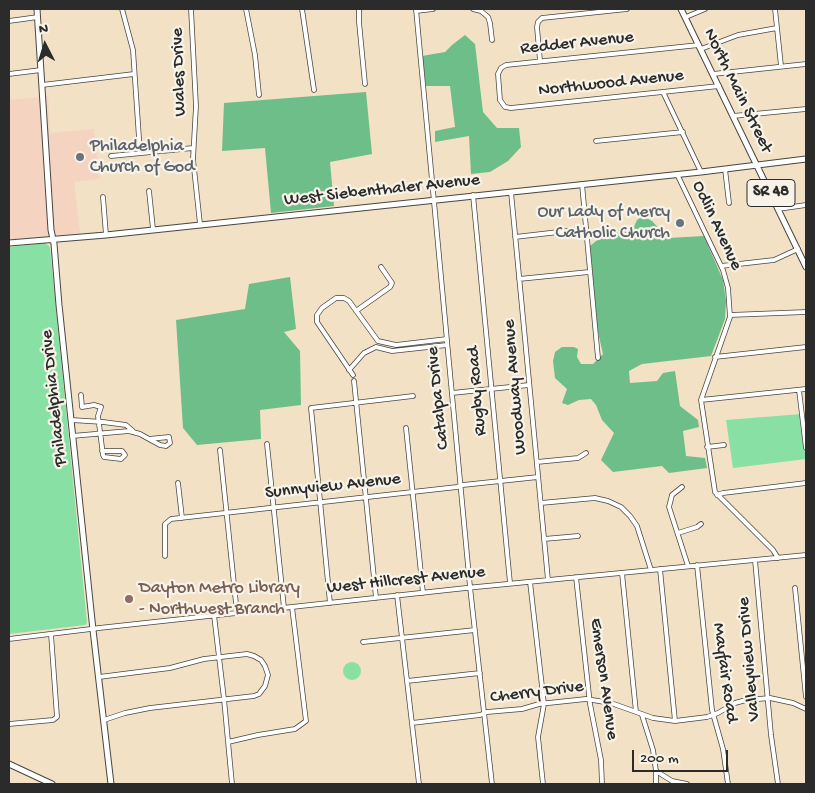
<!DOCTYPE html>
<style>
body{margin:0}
#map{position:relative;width:815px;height:793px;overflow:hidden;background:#f2e1c4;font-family:"Gochi Hand",sans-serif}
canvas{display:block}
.frame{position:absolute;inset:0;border:10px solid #2b2b2b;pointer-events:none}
.north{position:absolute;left:20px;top:20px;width:50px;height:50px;-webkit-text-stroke:4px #f7f3e8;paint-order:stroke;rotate:355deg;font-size:14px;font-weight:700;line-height:20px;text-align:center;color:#2b2b2b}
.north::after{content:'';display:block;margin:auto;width:18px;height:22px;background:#2b2b2b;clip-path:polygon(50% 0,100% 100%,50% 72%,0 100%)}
.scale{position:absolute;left:632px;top:750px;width:96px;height:22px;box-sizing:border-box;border:2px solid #2b2b2b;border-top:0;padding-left:6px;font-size:15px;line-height:18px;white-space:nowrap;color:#2b2b2b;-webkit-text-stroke:4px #f7f3e8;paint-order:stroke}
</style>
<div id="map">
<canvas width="815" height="793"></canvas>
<div class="frame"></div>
<div class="north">N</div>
<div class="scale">200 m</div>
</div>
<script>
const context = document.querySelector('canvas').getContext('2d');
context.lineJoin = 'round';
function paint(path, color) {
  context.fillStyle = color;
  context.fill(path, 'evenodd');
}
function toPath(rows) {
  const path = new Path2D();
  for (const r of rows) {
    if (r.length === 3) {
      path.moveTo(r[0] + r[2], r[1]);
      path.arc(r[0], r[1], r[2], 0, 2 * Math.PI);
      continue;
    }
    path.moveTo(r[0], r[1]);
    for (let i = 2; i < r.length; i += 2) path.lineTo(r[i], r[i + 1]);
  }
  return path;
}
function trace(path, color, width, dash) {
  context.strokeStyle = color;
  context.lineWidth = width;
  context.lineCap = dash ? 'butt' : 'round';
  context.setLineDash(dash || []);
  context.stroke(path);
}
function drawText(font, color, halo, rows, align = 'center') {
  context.font = font + ' "Gochi Hand",sans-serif';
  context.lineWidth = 4.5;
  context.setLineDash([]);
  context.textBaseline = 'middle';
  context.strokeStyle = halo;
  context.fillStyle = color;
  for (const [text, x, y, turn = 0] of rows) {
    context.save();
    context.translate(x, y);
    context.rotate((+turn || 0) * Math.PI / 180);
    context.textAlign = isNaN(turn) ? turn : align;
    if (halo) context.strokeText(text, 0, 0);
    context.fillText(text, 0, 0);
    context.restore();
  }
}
paint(toPath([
 [48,95,50,133,94,129,100,179,74,182,80,233,9,241,9,100,42,97]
]), '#f5d3c1');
paint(toPath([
 [45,243,50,247,87,623,85,625,9,634,9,247],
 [802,414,806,459,733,468,726,420],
 [352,671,9]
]), '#89e0a4');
paint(toPath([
 [465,35,475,44,483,112,497,128,519,128,521,147,508,161,490,172,471,174,469,136,435,142,435,131,455,127,450,86,426,86,422,56,445,52,452,45],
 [366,92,372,154,330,162,334,206,271,213,265,148,222,151,224,103],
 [643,216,652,221,668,238,704,236,723,280,726,301,725,319,711,356,642,364,629,371,630,383,657,381,663,373,675,371,680,406,698,420,699,427,683,431,686,456,705,458,707,468,669,473,662,466,613,472,601,460,614,433,602,420,596,405,591,399,579,400,568,405,562,403,567,389,555,378,553,361,555,352,562,347,574,347,578,349,577,357,581,364,593,364,603,354,598,332,590,246,601,237,624,227,633,229,637,220],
 [290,277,296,329,284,332,300,351,301,405,260,410,261,439,197,445,183,428,176,320,245,309,249,284]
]), '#6ebe8a');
const minor = toPath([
 [122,9,133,50,140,153],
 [191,9,196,106,193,159,200,224],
 [246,9,255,55,259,95],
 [302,9,314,90],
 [359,9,359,22,365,84],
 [416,9,470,587,492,784],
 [473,9,481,11,488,17,490,23,492,40],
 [775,9,781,66],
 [416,11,433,9],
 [686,17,705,9],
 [9,21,38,17],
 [699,45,506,65,501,68,498,74,500,100,505,107,511,108,719,86],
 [701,49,738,35,777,28],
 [540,61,537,27,538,22,542,18,627,9],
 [9,74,41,70],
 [713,74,806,64],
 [42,85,134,74],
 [663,92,701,172],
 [733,116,806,109],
 [596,141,683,132],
 [111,156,193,148],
 [725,169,729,203],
 [677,174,723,270,728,288,730,317,701,400,715,492,773,550,778,558],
 [582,184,598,358],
 [149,191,153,229],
 [511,192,548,580],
 [473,195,510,583],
 [103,197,106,235],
 [778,209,806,205],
 [515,237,585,229],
 [721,266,774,260,798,249],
 [519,279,589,272],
 [356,311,390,287,392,283,381,267],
 [730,315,806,312],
 [715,357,806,347],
 [349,370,364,353,376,347,392,351,447,345],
 [353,375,317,322,317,315,322,308,336,298,344,298,349,301,378,341,396,345,447,339],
 [354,381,376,598],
 [799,390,806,448],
 [452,393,529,385],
 [81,395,82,407,94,405,101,407,98,416,103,455,104,457,121,459,125,455,122,451,102,451],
 [701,400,806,389],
 [71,420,103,422,126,425,133,431],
 [406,428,423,593],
 [72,436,129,431,140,434,149,439,160,445,166,446,170,443,169,437,149,439],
 [267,444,284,608],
 [707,447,724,445],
 [220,450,237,613],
 [537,462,578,458,586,453],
 [178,483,182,518],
 [682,487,672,495,669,507,688,566],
 [717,495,723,493,806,483],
 [541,503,595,498,608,501,621,507,630,516,637,526,651,570],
 [678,533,697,527,701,524],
 [544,539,578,536],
 [165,556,165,524,171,519,457,487,463,485,538,477],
 [755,560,771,735,778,784],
 [697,565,712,710,723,749,728,784],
 [660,569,675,721],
 [622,573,636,712],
 [576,577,590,704,601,760,602,784],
 [530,582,544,704,538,737,543,784],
 [795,588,806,697],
 [397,595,419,784],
 [330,603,311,408,413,396],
 [214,615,224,699,232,784],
 [9,639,99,628,466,588,806,555],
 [363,642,475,630],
 [99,677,170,668,204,659,247,654,254,656,261,660,265,666,268,675,265,686,259,694,254,696,150,708,125,713,104,720],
 [407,681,480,673],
 [642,715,653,750,656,771,656,784],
 [412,723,480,715,487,712,522,709,539,704,586,699,611,703,653,718,675,721,707,717,718,713,735,703,746,700,770,698,793,703,806,709],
 [9,724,53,720,57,717,51,634],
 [228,742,258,735,295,729,306,721,292,607],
 [656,771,672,781,687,784]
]);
const major = toPath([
 [37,9,51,230,54,244,59,305,93,630,111,784],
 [681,9,806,267],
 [9,243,106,235,701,172,806,159],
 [9,764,52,784]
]);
trace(minor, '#494642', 5.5);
trace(major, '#494642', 7);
trace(minor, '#fff', 4);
trace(major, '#fff', 5);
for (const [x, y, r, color] of [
 [80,157,5,"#6b7280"],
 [680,223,5,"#6b7280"],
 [129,599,5,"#8d6e63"]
]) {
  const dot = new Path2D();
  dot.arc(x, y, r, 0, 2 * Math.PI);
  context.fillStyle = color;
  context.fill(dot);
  trace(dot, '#f7f3e8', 2);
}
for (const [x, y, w] of [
 [771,193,48]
]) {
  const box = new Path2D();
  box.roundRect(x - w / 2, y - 13.5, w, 27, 4);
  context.fillStyle = '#f7f3e8';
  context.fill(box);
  trace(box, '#2b2b2b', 1);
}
drawText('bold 16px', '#2b2b2b', null, [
 ["SR 48",771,193]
]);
drawText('18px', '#2b2b2b', '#f7f3e8', [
 ["Redder Avenue",577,44,-6],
 ["Wales Drive",180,72,-92],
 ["Northwood Avenue",611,84,-6],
 ["North Main Street",737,91,64],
 ["West Siebenthaler Avenue",382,191,-6],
 ["Odlin Avenue",716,226,65],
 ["Woodway Avenue",516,387,-95],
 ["Rugby Road",478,391,-95],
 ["Philadelphia Drive",55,398,-96],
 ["Catalpa Drive",439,398,-96],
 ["Sunnyview Avenue",333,487,-6],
 ["West Hillcrest Avenue",406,581,-6],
 ["Valleyview Drive",750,659,-95],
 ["Mayfair Road",724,673,82],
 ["Emerson Avenue",603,679,82],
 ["Cherry Drive",537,693,-7]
]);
drawText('18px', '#5b616d', '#f7f3e8', [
 ["Philadelphia",90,147],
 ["Church of God",90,168],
 ["Our Lady of Mercy",670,213,"right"],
 ["Catholic Church",670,234,"right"]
], 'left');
drawText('18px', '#785e54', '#f7f3e8', [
 ["Dayton Metro Library",139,589],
 ["- Northwest Branch",139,610]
], 'left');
</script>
